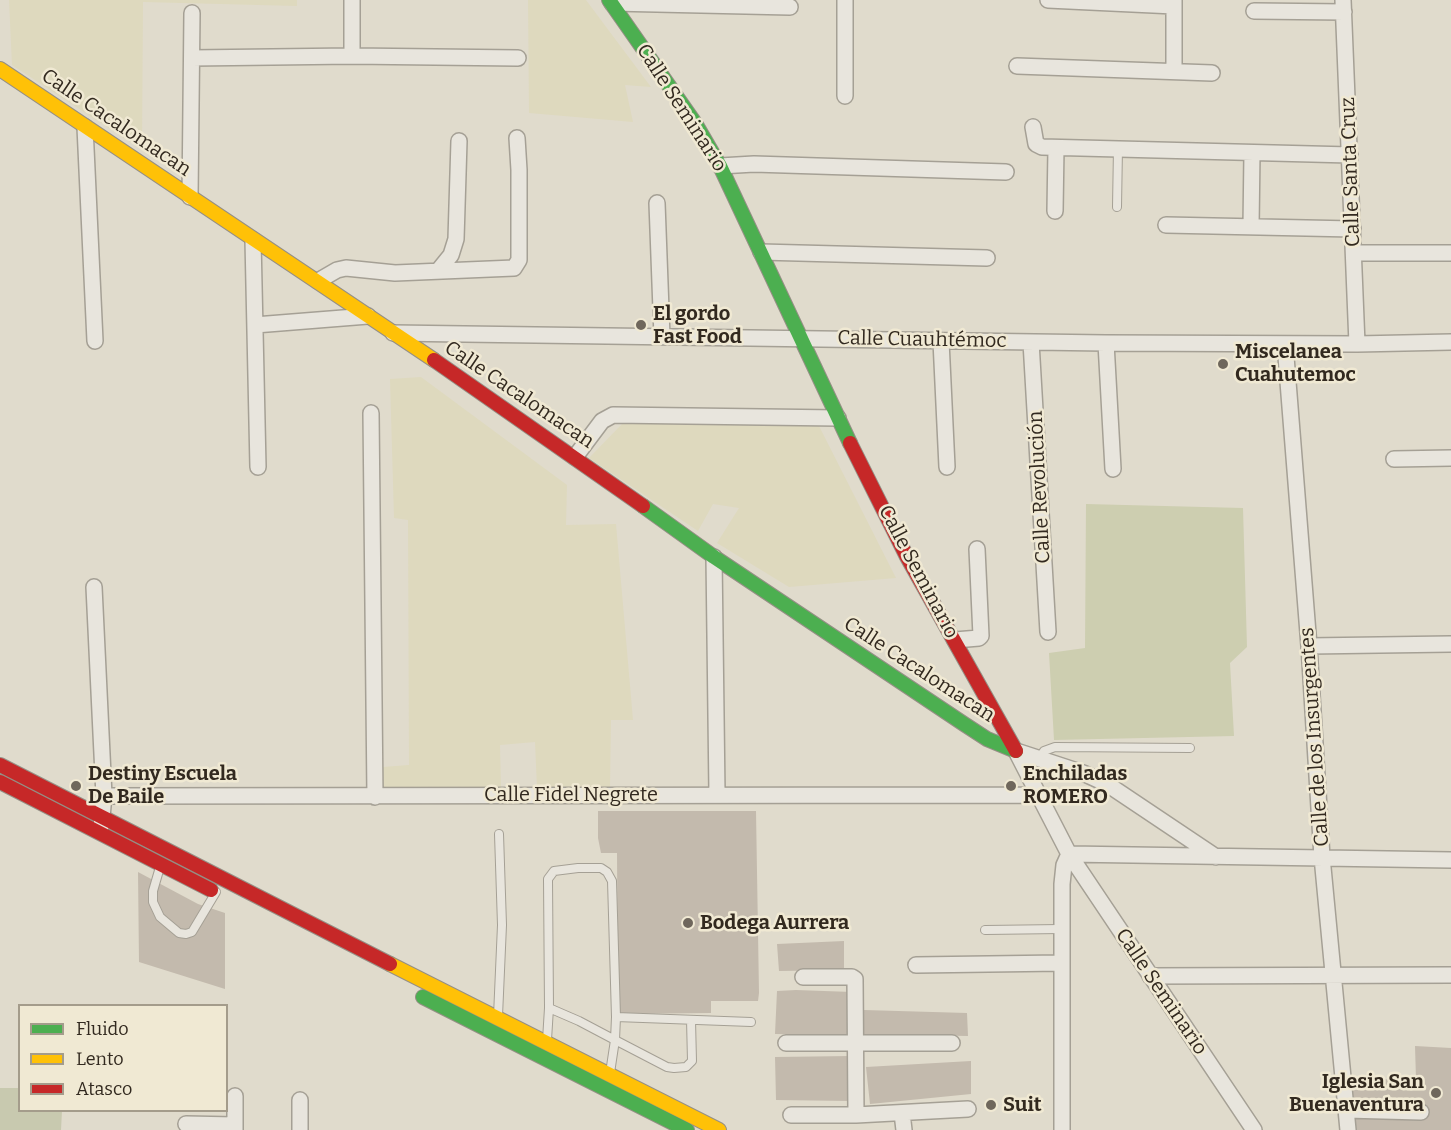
<!DOCTYPE html>
<meta charset="utf-8">
<style>
body{margin:0}
#map{position:relative;width:1451px;height:1130px;overflow:hidden;background:#e0dbcc;font-family:Bitter,serif}
canvas{display:block}
.legend{position:absolute;left:18px;top:1004px;width:210px;height:108px;box-sizing:border-box;background:#f0e9d3;border:2px solid #a49c8b;margin:0;padding:8px 10px;list-style:none;font-size:18px;color:#32291f}
.legend li{display:flex;align-items:center;gap:12px;height:30px}
.legend b{width:30px;border:2px solid #a49c8b}
</style>
<div id="map">
<canvas width="1451" height="1130"></canvas>
<ul class="legend">
<li><b style="height:8px;background:#4caf50"></b>Fluido</li>
<li><b style="height:8px;background:#ffc107"></b>Lento</li>
<li><b style="height:8px;background:#c62828"></b>Atasco</li>
</ul>
</div>
<script>
const context = document.querySelector('canvas').getContext('2d');
context.lineJoin = 'round';
function paint(path, color) {
  context.fillStyle = color;
  context.fill(path, 'evenodd');
}
function toPath(rows) {
  const path = new Path2D();
  for (const r of rows) {
    path.moveTo(r[0], r[1]);
    for (let i = 2; i < r.length; i += 2) path.lineTo(r[i], r[i + 1]);
  }
  return path;
}
function trace(path, color, width, dash) {
  context.strokeStyle = color;
  context.lineWidth = width;
  context.lineCap = dash ? 'butt' : 'round';
  context.setLineDash(dash || []);
  context.stroke(path);
}
function drawText(font, color, halo, rows, align = 'center') {
  context.font = font + ' Bitter,serif';
  context.lineWidth = 5;
  context.setLineDash([]);
  context.textBaseline = 'middle';
  context.strokeStyle = halo;
  context.fillStyle = color;
  for (const [text, x, y, turn = 0] of rows) {
    context.save();
    context.translate(x, y);
    context.rotate((+turn || 0) * Math.PI / 180);
    context.textAlign = isNaN(turn) ? turn : align;
    if (halo) context.strokeText(text, 0, 0);
    context.fillText(text, 0, 0);
    context.restore();
  }
}
paint(toPath([
 [9,0,297,0,297,6,143,2,142,150,12,65],
 [528,0,586,0,651,87,625,85,633,122,529,113],
 [421,377,567,485,566,525,616,524,633,720,611,720,610,788,537,788,535,742,500,745,501,787,382,792,383,767,409,765,408,520,394,518,390,379],
 [623,423,819,426,896,578,789,587,717,543,739,508,713,504,698,531,589,458]
]), '#ded9be');
paint(toPath([
 [1086,504,1243,508,1247,647,1230,663,1234,736,1054,740,1049,653,1085,648]
]), '#cdceb0');
paint(toPath([
 [0,1088,19,1088,20,1110,62,1111,61,1130,0,1130]
]), '#c8c9af');
paint(toPath([
 [598,811,756,811,759,993,758,1001,711,1001,711,1013,618,1014,617,853,601,853,598,838],
 [138,872,198,904,225,913,225,989,139,962],
 [844,941,844,970,779,971,777,944],
 [796,990,852,992,853,1035,775,1034,777,991],
 [864,1010,967,1013,968,1036,863,1034],
 [1415,1046,1451,1048,1451,1130,1349,1130,1347,1080,1416,1079],
 [851,1056,851,1101,776,1100,775,1057],
 [971,1061,971,1094,870,1104,866,1067]
]), '#c3baad');
const lane = toPath([
 [1117,207,1118,148],
 [1039,758,1044,751,1055,747,1190,748],
 [160,867,153,891,153,902,160,917,179,933,186,934,192,932,216,892],
 [985,930,1061,929],
 [498,1016,502,925,499,834],
 [616,1017,751,1022],
 [547,1040,549,1008],
 [610,1073,615,1040,616,1017,612,881,607,872,601,868,578,868,554,871,548,879,549,1008,579,1021,615,1040,667,1067,674,1068,686,1067,692,1061,691,1020]
]);
const street = toPath([
 [845,0,845,96],
 [1048,0,1174,6],
 [1174,0,1174,71],
 [1343,0,1357,344],
 [612,3,790,7],
 [1254,11,1344,12],
 [352,56,352,0],
 [192,58,352,56,518,58],
 [1017,66,1212,73],
 [85,127,95,341],
 [1033,127,1036,144,1042,147,1350,155],
 [720,166,754,164,1006,172],
 [190,197,192,13],
 [657,203,662,337],
 [1055,211,1056,148],
 [1166,225,1353,229],
 [1251,227,1252,153],
 [253,240,258,467],
 [761,252,987,258],
 [1355,253,1451,253],
 [438,271,451,255,456,239,459,141],
 [318,281,337,270,346,268,395,273,514,268,519,260,519,170,517,138],
 [255,325,368,316],
 [393,333,1106,343,1357,344,1451,342],
 [941,341,947,467],
 [1031,342,1048,632],
 [1106,343,1113,469],
 [1285,344,1309,646,1322,857,1348,1130],
 [371,413,375,797],
 [575,457,602,421,613,415,838,418],
 [1394,459,1451,458],
 [714,557,717,794],
 [94,587,104,796,101,827],
 [955,640,979,638,981,636,977,549],
 [1309,646,1451,644],
 [1016,751,1069,854,1254,1130],
 [1016,751,1083,773,1107,784,1216,857],
 [104,796,1038,795],
 [1069,854,1451,860],
 [916,965,1061,963],
 [1150,976,1451,975],
 [803,977,852,977,855,979,856,1115,968,1109],
 [786,1043,952,1043],
 [300,1100,300,1130],
 [1346,1110,1421,1112],
 [902,1113,904,1130],
 [791,1115,856,1115],
 [186,1124,235,1125],
 [235,1130,235,1096],
 [1062,1130,1062,884,1064,865,1069,854]
]);
const fast = toPath([
 [609,0,695,123,720,166,850,443],
 [643,506,714,557,964,724,987,739,1016,751],
 [423,997,687,1130]
]);
const slow = toPath([
 [0,69,434,360],
 [390,964,719,1130]
]);
const jam = toPath([
 [434,360,643,506],
 [850,443,906,555,1016,751],
 [0,765,390,964],
 [0,782,211,890]
]);
trace(lane, '#a5a095', 10);
trace(street, '#a5a095', 18);
trace(fast, '#958f85', 16);
trace(slow, '#958f85', 16);
trace(jam, '#958f85', 16);
trace(lane, '#e8e5dd', 8);
trace(street, '#e8e5dd', 15);
trace(fast, '#4caf50', 14);
trace(slow, '#ffc107', 14);
trace(jam, '#c62828', 14);
for (const [x, y, r, color] of [
 [641,325,6,"#6f675c"],
 [1223,364,6,"#6f675c"],
 [76,786,6,"#6f675c"],
 [1011,786,6,"#6f675c"],
 [688,923,6,"#6f675c"],
 [1436,1093,6,"#6f675c"],
 [991,1105,6,"#6f675c"]
]) {
  const dot = new Path2D();
  dot.arc(x, y, r, 0, 2 * Math.PI);
  context.fillStyle = color;
  context.fill(dot);
  trace(dot, '#f0e9d3', 2);
}
drawText('20px', '#32291f', '#f0e9d3', [
 ["Calle Seminario",681,108,57],
 ["Calle Cacalomacan",116,123,34],
 ["Calle Santa Cruz",1351,172,-92],
 ["Calle Cuauhtémoc",922,340,1],
 ["Calle Cacalomacan",519,395,34],
 ["Calle Revolución",1040,487,-93],
 ["Calle Seminario",918,572,62],
 ["Calle Cacalomacan",919,670,33],
 ["Calle de los Insurgentes",1315,737,-94],
 ["Calle Fidel Negrete",571,795],
 ["Calle Seminario",1161,992,56]
]);
drawText('bold 20px', '#32291f', '#f0e9d3', [
 ["El gordo",653,314],
 ["Fast Food",653,337],
 ["Miscelanea",1235,352],
 ["Cuahutemoc",1235,375],
 ["Destiny Escuela",88,774],
 ["De Baile",88,797],
 ["Enchiladas",1023,774],
 ["ROMERO",1023,797],
 ["Bodega Aurrera",700,923],
 ["Iglesia San",1424,1082,"right"],
 ["Buenaventura",1424,1105,"right"],
 ["Suit",1003,1105]
], 'left');
</script>
